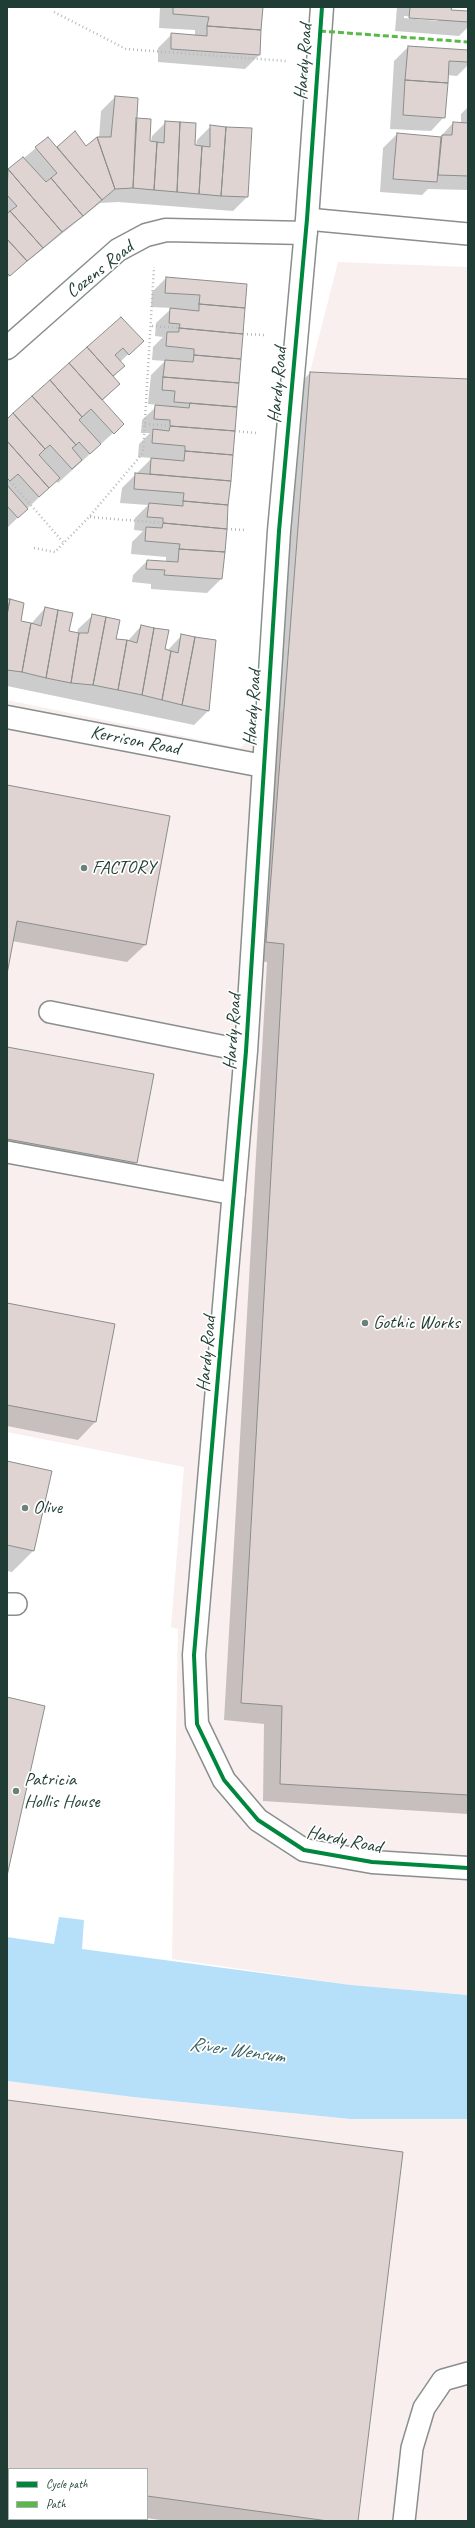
<!DOCTYPE html>
<style>
body{margin:0}
#map{position:relative;width:475px;height:2528px;overflow:hidden;background:#fff;font-family:Caveat,sans-serif}
canvas{display:block}
.frame{position:absolute;inset:0;border:8px solid #1f3d34;pointer-events:none}
.legend{position:absolute;left:8px;top:2468px;width:140px;height:52px;box-sizing:border-box;background:#fff;border:1px solid #a5b1ae;margin:0;padding:5px 7px;list-style:none;font-size:12px;color:#1f3d34}
.legend li{display:flex;align-items:center;gap:8px;height:20px}
.legend b{width:20px;border:1px solid #a5b1ae}
</style>
<div id="map">
<canvas width="475" height="2528"></canvas>
<div class="frame"></div>
<ul class="legend">
<li><b style="height:5px;background:#00873e"></b>Cycle path</li>
<li><b style="height:5px;background:#58b947"></b>Path</li>
</ul>
</div>
<script>
const context = document.querySelector('canvas').getContext('2d');
context.lineJoin = 'round';
function paint(path, color) {
  context.fillStyle = color;
  context.fill(path, 'evenodd');
}
function toPath(rows) {
  const path = new Path2D();
  for (const r of rows) {
    path.moveTo(r[0], r[1]);
    for (let i = 2; i < r.length; i += 2) path.lineTo(r[i], r[i + 1]);
  }
  return path;
}
function trace(path, color, width, dash) {
  context.strokeStyle = color;
  context.lineWidth = width;
  context.lineCap = dash ? 'butt' : 'round';
  context.setLineDash(dash || []);
  context.stroke(path);
}
function drawText(font, color, halo, rows, align = 'center') {
  context.font = font + ' Caveat,sans-serif';
  context.lineWidth = 3.5;
  context.setLineDash([]);
  context.textBaseline = 'middle';
  context.strokeStyle = halo;
  context.fillStyle = color;
  for (const [text, x, y, turn = 0] of rows) {
    context.save();
    context.translate(x, y);
    context.rotate((+turn || 0) * Math.PI / 180);
    context.textAlign = isNaN(turn) ? turn : align;
    if (halo) context.strokeText(text, 0, 0);
    context.fillText(text, 0, 0);
    context.restore();
  }
}
paint(toPath([
 [338,262,468,267,468,1995,351,1985,172,1959,178,1629,171,1627,184,1467,7,1432,7,700,240,748,283,710,310,372],
 [7,2081,133,2097,350,2119,468,2119,468,2521,7,2521],
 [9,2469,147,2469,147,2519,9,2519]
]), '#f9efee');
paint(toPath([
 [59,1917,84,1920,82,1949,351,1985,468,1995,468,2119,350,2119,133,2097,7,2081,7,1937,54,1944]
]), '#b6e0f9');
paint(toPath([
 [160,7,262,7,259,55,245,69,158,62,158,48,172,34,195,36,195,30,159,28],
 [397,7,451,7,450,11,468,12,468,27,459,36,395,31],
 [404,16,438,19,438,21,404,18],
 [408,47,468,51,468,65,457,76,447,75,444,117,431,131,390,129,394,61],
 [115,97,135,119,148,142,151,142,152,136,166,122,196,146,197,140,211,126,251,129,247,197,233,211,118,202,100,203,7,278,7,172,48,138,57,148,75,132,86,147,99,138,101,111],
 [468,107,468,190,428,189,422,195,380,192,383,148,397,134,439,138,453,123,461,124,461,114],
 [166,278,246,285,221,579,207,593,151,589,151,584,132,582,133,575,147,561,166,562,166,557,131,554,132,542,143,531,134,530,135,518,148,505,120,503,122,488,152,458,138,457,139,444,150,433,141,433,142,420,158,405,148,404,151,375,165,361,152,360,153,347,163,337,155,336,156,323,172,308,151,307,152,292],
 [121,318,142,341,120,362,124,366,113,377,119,384,102,401,123,424,58,483,56,481,7,528,7,420],
 [310,373,468,380,468,1814,263,1801,264,1724,224,1720,267,962,249,960,292,391],
 [7,600,20,621,31,624,45,608,68,632,77,634,78,629,92,616,115,640,127,642,141,626,167,651,182,635,208,711,194,725,7,686],
 [7,786,145,945,127,962,12,941,7,968],
 [7,1048,136,1162,119,1180,7,1160],
 [7,1305,95,1422,78,1440,7,1426],
 [7,1462,33,1551,12,1572,7,1571],
 [7,2101,357,2521,166,2521,147,2518,147,2469,9,2469,9,2500,7,2499]
]), '#0003');
const building = toPath([
 [173,7,263,7,261,30,207,26,209,17,173,14,173,7],
 [410,7,452,7,451,10,468,11,468,22,409,18,410,7],
 [207,26,261,30,260,55,171,49,171,33,207,36,207,26],
 [408,46,468,50,468,62,449,61,448,83,405,80,408,46],
 [405,80,448,83,445,118,403,115,405,80],
 [115,96,138,98,133,188,115,189,97,137,111,137,115,96],
 [136,118,151,119,150,141,157,142,154,190,133,188,136,118],
 [165,121,180,122,177,192,154,190,157,142,164,143,165,121],
 [180,122,196,123,195,145,202,146,199,194,177,192,180,122],
 [453,122,468,123,468,176,438,175,442,135,452,135,453,122],
 [210,125,226,127,221,196,199,194,202,146,210,147,210,125],
 [226,127,252,128,248,197,221,196,226,127],
 [75,131,86,146,97,137,115,189,102,200,57,147,75,131],
 [397,133,441,137,437,182,393,179,397,133],
 [48,137,102,200,83,216,51,178,57,173,35,147,48,137],
 [23,157,46,182,51,178,83,216,62,232,8,169,23,157],
 [8,169,62,232,43,248,10,211,17,206,7,195,8,169],
 [10,211,43,248,27,261,7,239,7,214,10,211],
 [7,239,27,261,10,276,7,273,7,239],
 [166,277,247,284,245,308,199,304,200,295,165,293,166,277],
 [199,304,245,308,243,334,179,328,180,324,169,323,170,308,199,311,199,304],
 [121,317,144,341,129,355,123,348,115,355,125,366,113,376,87,347,121,317],
 [179,328,243,334,241,359,194,355,194,349,166,346,167,332,179,332,179,328],
 [87,347,120,384,102,400,69,363,87,347],
 [194,355,241,359,239,383,163,377,165,360,193,362,194,355],
 [69,363,124,424,114,434,91,409,82,417,50,380,69,363],
 [310,372,468,379,468,1795,280,1784,282,1706,241,1703,284,944,266,942,310,372],
 [163,377,239,383,237,407,174,402,175,391,162,390,163,377],
 [50,380,82,417,79,420,101,444,90,454,79,442,76,445,32,396,50,380],
 [32,396,76,445,72,448,82,460,72,469,50,445,45,449,13,413,32,396],
 [190,403,237,407,235,431,170,426,170,420,154,419,155,405,189,408,190,403],
 [13,413,45,449,39,455,60,478,49,488,7,441,7,419,13,413],
 [170,426,235,431,233,455,185,451,185,446,152,443,153,429,169,431,170,426],
 [7,441,49,488,39,497,18,474,10,481,7,478,7,441],
 [185,451,233,455,231,481,150,474,151,458,184,461,185,451],
 [135,473,231,481,228,505,183,501,184,493,134,489,135,473],
 [7,485,28,509,18,518,7,506,7,485],
 [183,501,228,505,227,529,163,523,163,518,147,517,149,503,183,506,183,501],
 [163,523,227,529,225,552,179,549,180,544,145,541,146,527,162,528,163,523],
 [179,549,225,552,222,579,164,575,165,570,146,569,147,560,178,562,179,549],
 [7,599,10,599,7,615,7,599],
 [10,599,24,603,21,621,31,623,22,672,7,670,7,615,10,599],
 [45,607,58,610,46,678,22,672,31,623,41,626,45,607],
 [58,610,73,613,69,631,79,633,71,683,46,678,58,610],
 [92,614,106,617,93,685,71,683,79,633,88,633,92,614],
 [106,617,120,620,116,639,127,640,118,690,93,685,106,617],
 [141,625,154,628,142,695,118,690,127,640,137,643,141,625],
 [154,628,169,630,165,649,171,651,162,700,142,695,154,628],
 [181,634,195,637,182,705,162,700,171,651,178,653,181,634],
 [195,637,216,640,209,711,182,705,195,637],
 [7,785,170,816,146,945,17,921,7,974,7,785],
 [7,1047,154,1074,137,1163,7,1139,7,1047],
 [7,1303,115,1324,96,1422,7,1405,7,1303],
 [7,1461,52,1471,34,1551,7,1545,7,1461],
 [7,1697,45,1706,7,1876,7,1697],
 [7,2100,403,2152,358,2521,328,2521,147,2496,147,2469,9,2469,9,2477,7,2477,7,2100]
]);
paint(building, '#e0d4d3');
trace(building, '#898f8d', 1);
const lane = toPath([
 [307,219,468,234],
 [50,1012,246,1051],
 [7,1152,234,1194],
 [7,1604,16,1604],
 [20,2519,32,2521],
 [404,2521,412,2448,424,2408,443,2380,468,2373]
]);
const street = toPath([
 [322,7,307,219,279,531,246,1051,194,1655,197,1724,224,1780,258,1820,304,1850,372,1862,468,1868],
 [7,348,118,250,146,235,166,230,306,233],
 [7,717,263,766]
]);
trace(lane, '#898f8d', 24);
trace(street, '#898f8d', 25);
trace(toPath([
 [54,12,126,49,286,61],
 [152,326,179,328],
 [243,334,264,335],
 [145,424,170,426],
 [235,431,256,433],
 [10,481,63,542],
 [90,517,163,523],
 [227,529,246,530],
 [34,548,55,552,89,517,143,453,154,267]
]), '#b6b9b8', 2.5, [1, 3]);
trace(lane, '#fff', 21);
trace(street, '#fff', 22);
trace(toPath([
 [320,31,468,42]
]), '#58b947', 3, [6, 3]);
trace(toPath([
 [322,7,307,219,279,531,246,1051,194,1655,197,1724,224,1780,258,1820,304,1850,372,1862,468,1868]
]), '#00873e', 4);
for (const [x, y, r, color] of [
 [84,868,4,"#6d817b"],
 [365,1323,4,"#6d817b"],
 [25,1508,4,"#6d817b"],
 [16,1791,4,"#6d817b"]
]) {
  const dot = new Path2D();
  dot.arc(x, y, r, 0, 2 * Math.PI);
  context.fillStyle = color;
  context.fill(dot);
  trace(dot, '#fff', 1.5);
}
drawText('19px', '#1f3d34', '#fff', [
 ["Hardy Road",304,62,-86],
 ["Cozens Road",100,270,-38],
 ["Hardy Road",278,385,-85],
 ["Hardy Road",253,708,-86],
 ["Kerrison Road",135,741,11],
 ["Hardy Road",233,1032,-86],
 ["Hardy Road",207,1354,-85],
 ["Hardy Road",344,1840,12]
]);
drawText('19px', '#1f3d34', '#fff', [
 ["FACTORY",92,868],
 ["Gothic Works",373,1323],
 ["Olive",33,1508],
 ["Patricia",24,1780],
 ["Hollis House",24,1802]
], 'left');
drawText('italic 20px', '#3d6265', '#fff', [
 ["River Wensum",237,2051,8]
]);
</script>
